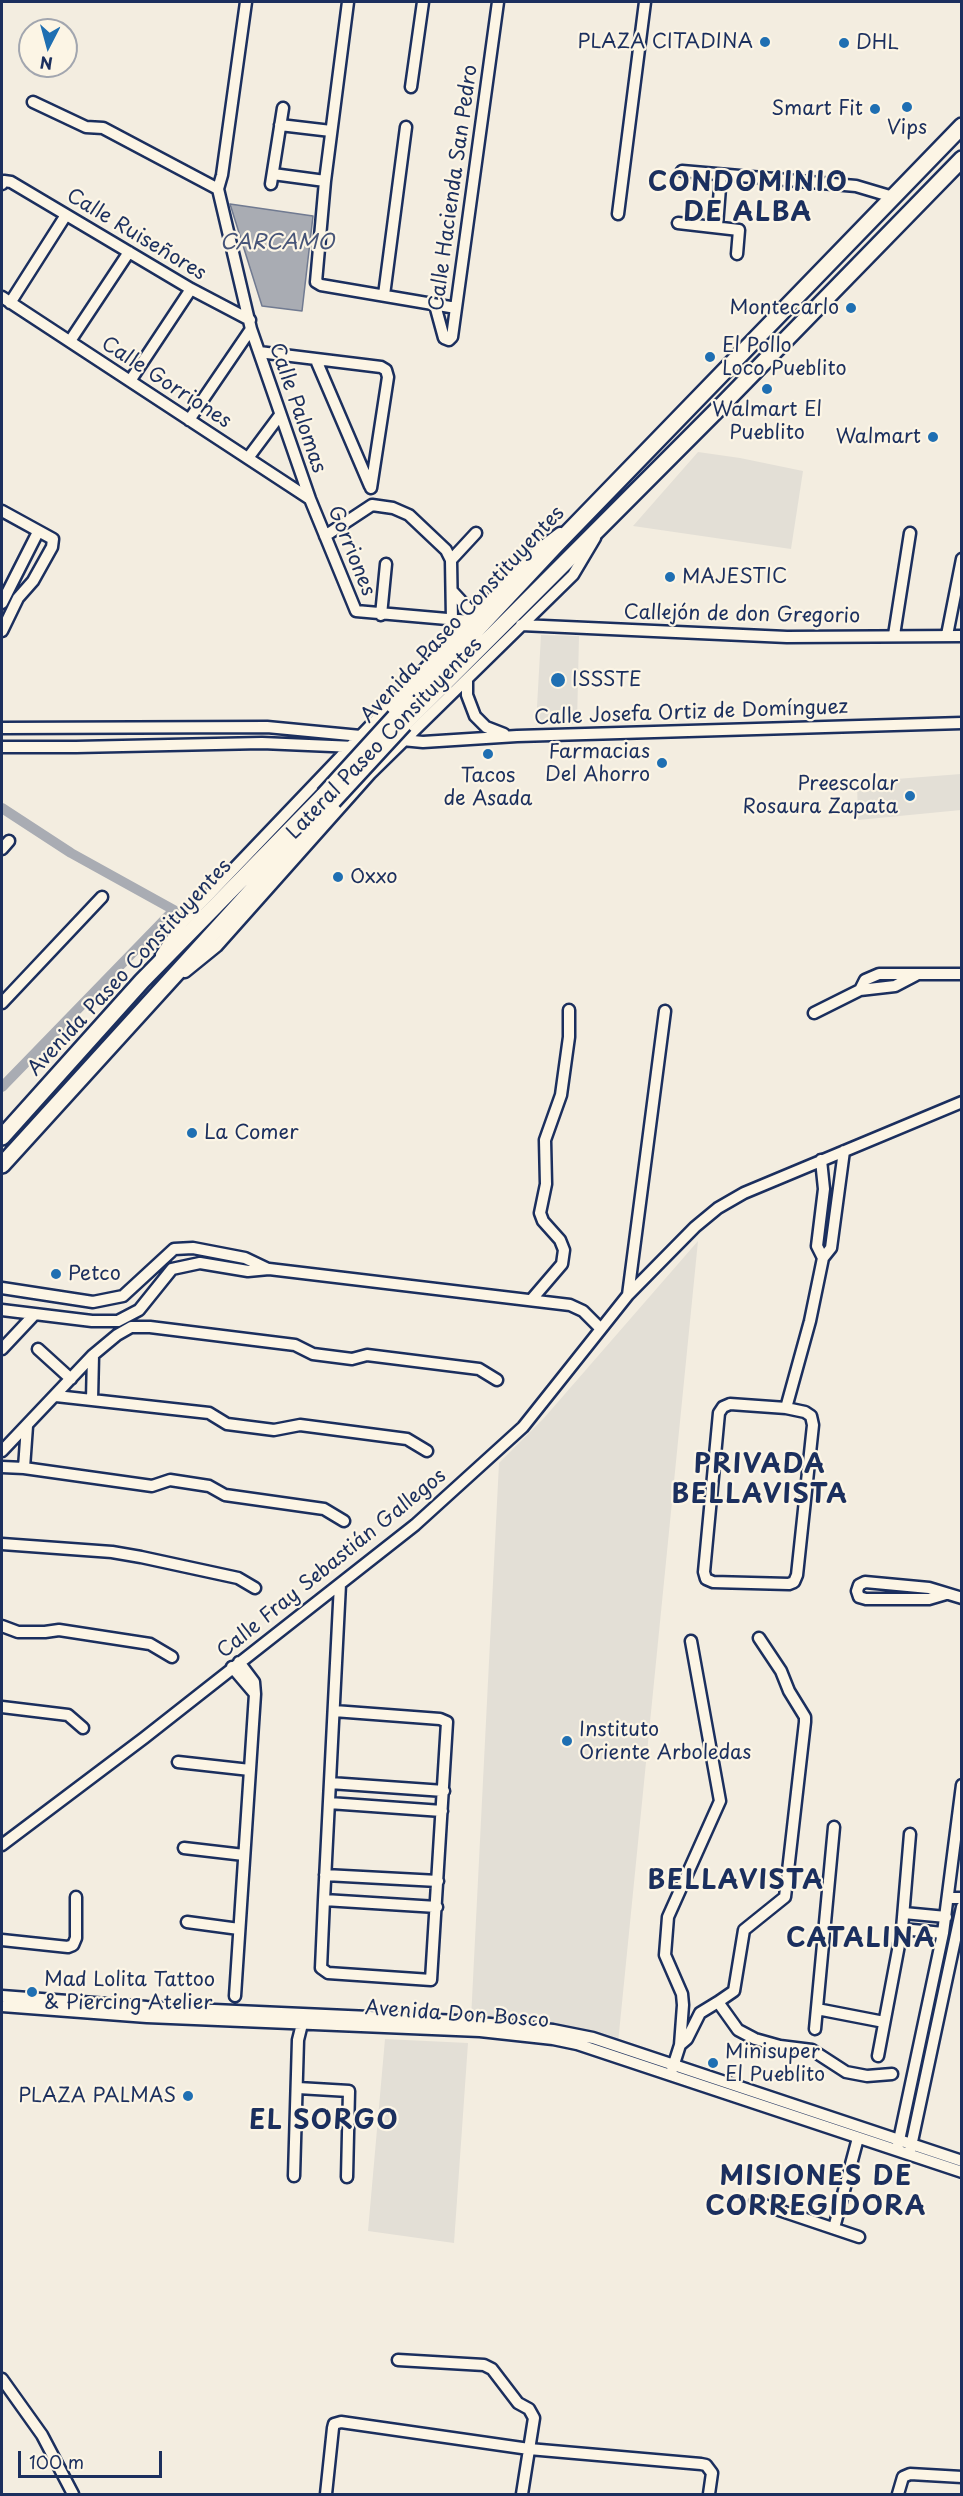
<!DOCTYPE html>
<meta charset="utf-8">
<style>
body{margin:0}
#map{position:relative;width:963px;height:2496px;overflow:hidden;background:#f3ede0;font-family:"Playpen Sans",sans-serif}
canvas{display:block}
.frame{position:absolute;inset:0;border:3px solid #1b2f5e;pointer-events:none}
.north{position:absolute;left:18px;top:18px;width:60px;height:60px;box-sizing:border-box;background:#fcf5e5;border:2px solid #a2a6af;border-radius:50%;rotate:186deg;font-size:16px;font-weight:700;line-height:24px;text-align:center;color:#1b2f5e}
.north::after{content:'';display:block;margin:auto;width:21px;height:27px;background:#1f6fb2;clip-path:polygon(50% 0,100% 100%,50% 72%,0 100%)}
.scale{position:absolute;left:18px;top:2451px;width:144px;height:27px;box-sizing:border-box;border:3px solid #1b2f5e;border-top:0;padding-left:8px;font-size:18px;line-height:21px;white-space:nowrap;color:#1b2f5e;-webkit-text-stroke:4px #fcf5e5;paint-order:stroke}
</style>
<div id="map">
<canvas width="963" height="2496"></canvas>
<div class="frame"></div>
<div class="north">N</div>
<div class="scale">100 m</div>
</div>
<script>
const context = document.querySelector('canvas').getContext('2d');
context.lineJoin = 'round';
function paint(path, color) {
  context.fillStyle = color;
  context.fill(path, 'evenodd');
}
function toPath(rows) {
  const path = new Path2D();
  for (const r of rows) {
    path.moveTo(r[0], r[1]);
    for (let i = 2; i < r.length; i += 2) path.lineTo(r[i], r[i + 1]);
  }
  return path;
}
function trace(path, color, width, dash) {
  context.strokeStyle = color;
  context.lineWidth = width;
  context.lineCap = dash ? 'butt' : 'round';
  context.setLineDash(dash || []);
  context.stroke(path);
}
function drawText(font, color, halo, rows, align = 'center') {
  context.font = font + ' "Playpen Sans",sans-serif';
  context.lineWidth = 4.5;
  context.setLineDash([]);
  context.textBaseline = 'middle';
  context.strokeStyle = halo;
  context.fillStyle = color;
  for (const [text, x, y, turn = 0] of rows) {
    context.save();
    context.translate(x, y);
    context.rotate((+turn || 0) * Math.PI / 180);
    context.textAlign = isNaN(turn) ? turn : align;
    if (halo) context.strokeText(text, 0, 0);
    context.fillText(text, 0, 0);
    context.restore();
  }
}
paint(toPath([
 [698,452,740,458,803,471,791,549,633,526],
 [541,635,579,636,577,724,536,725],
 [961,774,961,810,858,820,857,782],
 [698,1241,618,2043,471,2019,499,1463,544,1418],
 [385,2039,468,2043,454,2243,368,2231]
]), '#e3dfd6');
const water = toPath([
 [230,204,313,216,302,311,262,306,230,204]
]);
paint(water, '#a9acb3');
trace(water, '#707a91', 1.5);
trace(toPath([
 [2,808,71,853,174,910,2,1087]
]), '#a9acb3', 10);
const minor = toPath([
 [246,2,222,175,218,189,251,329,310,499,356,611,470,621],
 [348,2,325,181,316,282,321,285,456,308],
 [411,87,423,2],
 [33,102,86,127,103,128,218,189],
 [280,125,331,131],
 [682,171,856,186,893,197],
 [273,174,325,181],
 [2,184,4,181,11,182,191,289,250,320],
 [271,184,283,108],
 [618,214,645,2],
 [678,223,739,230,737,254],
 [717,226,721,175],
 [384,295,406,127],
 [2,297,310,499],
 [10,303,66,215],
 [435,305,444,338,449,340,452,337,498,2],
 [70,341,129,252],
 [259,352,381,367,386,370,388,377,371,488],
 [316,360,370,486],
 [130,381,191,289],
 [189,420,251,329],
 [248,458,280,415],
 [2,511,53,539,52,547,33,581,18,598,2,631],
 [325,536,372,505,393,508,409,515,446,550,451,560,452,620],
 [451,560,476,533],
 [452,591,475,616],
 [2,603,38,532],
 [381,615,386,564],
 [521,625,787,637,962,636],
 [894,635,910,533],
 [947,635,962,559],
 [467,680,467,695,475,716,486,727,504,734],
 [2,728,267,727,423,742,517,736,962,723],
 [2,747,76,747,262,743,355,747],
 [2,849,9,841],
 [161,955,183,922,539,549,560,533],
 [185,972,217,946,370,774,573,575,595,538],
 [860,990,865,980,879,974,962,974],
 [2,1003,102,897],
 [814,1013,860,990,895,986,916,975],
 [821,1160,824,1189,817,1246,823,1258],
 [2,1288,93,1302,123,1296,174,1249,193,1248,245,1258,268,1269],
 [628,1295,665,1011],
 [532,1299,562,1264,564,1250,560,1240,543,1221,540,1213,546,1184,545,1140,561,1095,569,1037,569,1010],
 [2,1310,92,1321,118,1321,139,1310,172,1269,200,1263,248,1271,269,1269,570,1305,583,1311,601,1329],
 [2,1349,34,1315],
 [38,1349,71,1379],
 [56,1396,209,1413,227,1424,274,1430,300,1425,407,1439,427,1451],
 [92,1400,93,1355],
 [730,1404,786,1408,805,1412,811,1416,813,1425,797,1575,794,1582,789,1584,713,1582,706,1579,704,1572,719,1413,723,1407,730,1404],
 [786,1408,810,1321,823,1258,831,1248,844,1151],
 [2,1451,93,1355,117,1335,131,1327,150,1327,295,1345,313,1354,352,1359,367,1355,479,1369,497,1380],
 [2,1467,24,1468,152,1486,170,1480,209,1486,225,1495,324,1509,344,1521],
 [24,1468,27,1426],
 [2,1544,112,1552,141,1557,238,1578,255,1588],
 [946,1594,929,1599,866,1599,859,1597,857,1591,859,1585,865,1582,929,1588,962,1598],
 [2,1626,18,1632,45,1632,59,1630,150,1644,172,1657],
 [232,1667,255,1694],
 [2,1707,68,1715,83,1728],
 [334,1711,440,1719,447,1722,431,1980,328,1973,321,1968,324,1900,340,1584],
 [178,1762,250,1770],
 [330,1783,444,1791],
 [329,1803,442,1811],
 [2,1845,144,1738,415,1525,523,1427,628,1295,695,1227,718,1208,744,1193,962,1102],
 [184,1848,244,1855],
 [325,1875,438,1881],
 [948,1898,962,1898],
 [324,1900,437,1907],
 [904,1913,946,1917],
 [187,1922,239,1929],
 [902,1929,943,1933],
 [2,1940,68,1947,73,1945,76,1938,76,1897],
 [2,1996,147,2007,459,2021,553,2030,593,2038,962,2161],
 [235,1996,255,1694,254,1682,239,1662],
 [718,2002,734,1991,744,1930,785,1897,805,1722,805,1717,789,1691,781,1671,759,1638],
 [2,2006,147,2017,480,2031,553,2039,577,2044,962,2172],
 [817,2009,884,2022],
 [815,2029,834,1827],
 [680,2045,687,2039,700,2013,718,2002,738,2030,755,2039,780,2046,812,2050,846,2072,867,2076,892,2074],
 [878,2056,902,1929,910,1834],
 [672,2070,680,2045,683,2005,682,1994,665,1955,668,1917,720,1801,691,1641],
 [298,2088,349,2091,347,2177],
 [898,2145,943,1933,962,1785],
 [910,2151,962,1907],
 [294,2176,298,2040,302,2024],
 [755,2202,859,2237],
 [834,2228,858,2138],
 [398,2360,484,2365,492,2369,518,2403,529,2409,534,2418,522,2494],
 [2,2379,42,2435,73,2494],
 [326,2494,333,2428,334,2424,341,2422,529,2449,701,2464,706,2465,712,2473,709,2494],
 [898,2494,903,2477,910,2474,962,2477]
]);
const highway = toPath([
 [395,717,556,545,962,126],
 [404,724,724,403,962,159],
 [2,1137,142,981,324,795],
 [2,1165,333,801]
]);
trace(minor, '#1b2f5e', 15);
trace(highway, '#1b2f5e', 20);
trace(minor, '#fcf5e5', 10);
trace(highway, '#fcf5e5', 15);
const highwayBridge = toPath([
 [324,795,395,717],
 [333,801,404,724]
]);
trace(highwayBridge, '#1b2f5e', 20, []);
trace(highwayBridge, '#fcf5e5', 15);
for (const [x, y, r, color] of [
 [765,42,6,"#1f6fb2"],
 [844,43,6,"#1f6fb2"],
 [907,107,6,"#1f6fb2"],
 [875,109,6,"#1f6fb2"],
 [851,308,6,"#1f6fb2"],
 [710,357,6,"#1f6fb2"],
 [767,389,6,"#1f6fb2"],
 [933,437,6,"#1f6fb2"],
 [670,577,6,"#1f6fb2"],
 [558,680,8,"#1f6fb2"],
 [488,754,6,"#1f6fb2"],
 [662,763,6,"#1f6fb2"],
 [910,796,6,"#1f6fb2"],
 [338,877,6,"#1f6fb2"],
 [192,1133,6,"#1f6fb2"],
 [56,1274,6,"#1f6fb2"],
 [567,1741,6,"#1f6fb2"],
 [32,1992,6,"#1f6fb2"],
 [713,2063,6,"#1f6fb2"],
 [188,2096,6,"#1f6fb2"]
]) {
  const dot = new Path2D();
  dot.arc(x, y, r, 0, 2 * Math.PI);
  context.fillStyle = color;
  context.fill(dot);
  trace(dot, '#fcf5e5', 2);
}
drawText('20px', '#1b2f5e', '#fcf5e5', [
 ["PLAZA CITADINA",753,42,"right"],
 ["DHL",856,43],
 ["Smart Fit",863,109,"right"],
 ["Vips",907,128,"center"],
 ["Montecarlo",839,308,"right"],
 ["El Pollo",722,346],
 ["Loco Pueblito",722,369],
 ["Walmart El",767,410,"center"],
 ["Pueblito",767,433,"center"],
 ["Walmart",921,437,"right"],
 ["MAJESTIC",682,577],
 ["ISSSTE",572,680],
 ["Farmacias",650,752,"right"],
 ["Del Ahorro",650,775,"right"],
 ["Tacos",488,776,"center"],
 ["de Asada",488,799,"center"],
 ["Preescolar",898,784,"right"],
 ["Rosaura Zapata",898,807,"right"],
 ["Oxxo",350,877],
 ["La Comer",204,1133],
 ["Petco",68,1274],
 ["Instituto",579,1730],
 ["Oriente Arboledas",579,1753],
 ["Mad Lolita Tattoo",44,1980],
 ["& Piercing Atelier",44,2003],
 ["Minisuper",725,2052],
 ["El Pueblito",725,2075],
 ["PLAZA PALMAS",176,2096,"right"]
], 'left');
drawText('20px', '#1b2f5e', '#fcf5e5', [
 ["Calle Hacienda San Pedro",454,188,-82],
 ["Calle Ruiseñores",136,235,31],
 ["Calle Gorriones",166,383,33],
 ["Calle Palomas",297,408,71],
 ["Gorriones",351,551,68],
 ["Avenida Paseo Constituyentes",463,615,-47],
 ["Callejón de don Gregorio",742,615,1],
 ["Calle Josefa Ortiz de Domínguez",691,713,-2],
 ["Lateral Paseo Consituyentes",385,739,-46],
 ["Avenida Paseo Constituyentes",130,968,-47],
 ["Calle Fray Sebastián Gallegos",332,1564,-39],
 ["Avenida Don Bosco",457,2015,4]
]);
drawText('italic 21px', '#465478', '#fcf5e5', [
 ["CARCAMO",277,243]
]);
context.letterSpacing = '1.5px';
drawText('bold 26px', '#1b2f5e', '#fcf5e5', [
 ["CONDOMINIO",748,184],
 ["DE ALBA",748,214],
 ["PRIVADA",760,1466],
 ["BELLAVISTA",760,1496],
 ["BELLAVISTA",736,1882],
 ["CATALINA",861,1940],
 ["EL SORGO",324,2122],
 ["MISIONES DE",816,2178],
 ["CORREGIDORA",816,2208]
]);
context.letterSpacing = '0px';
</script>
